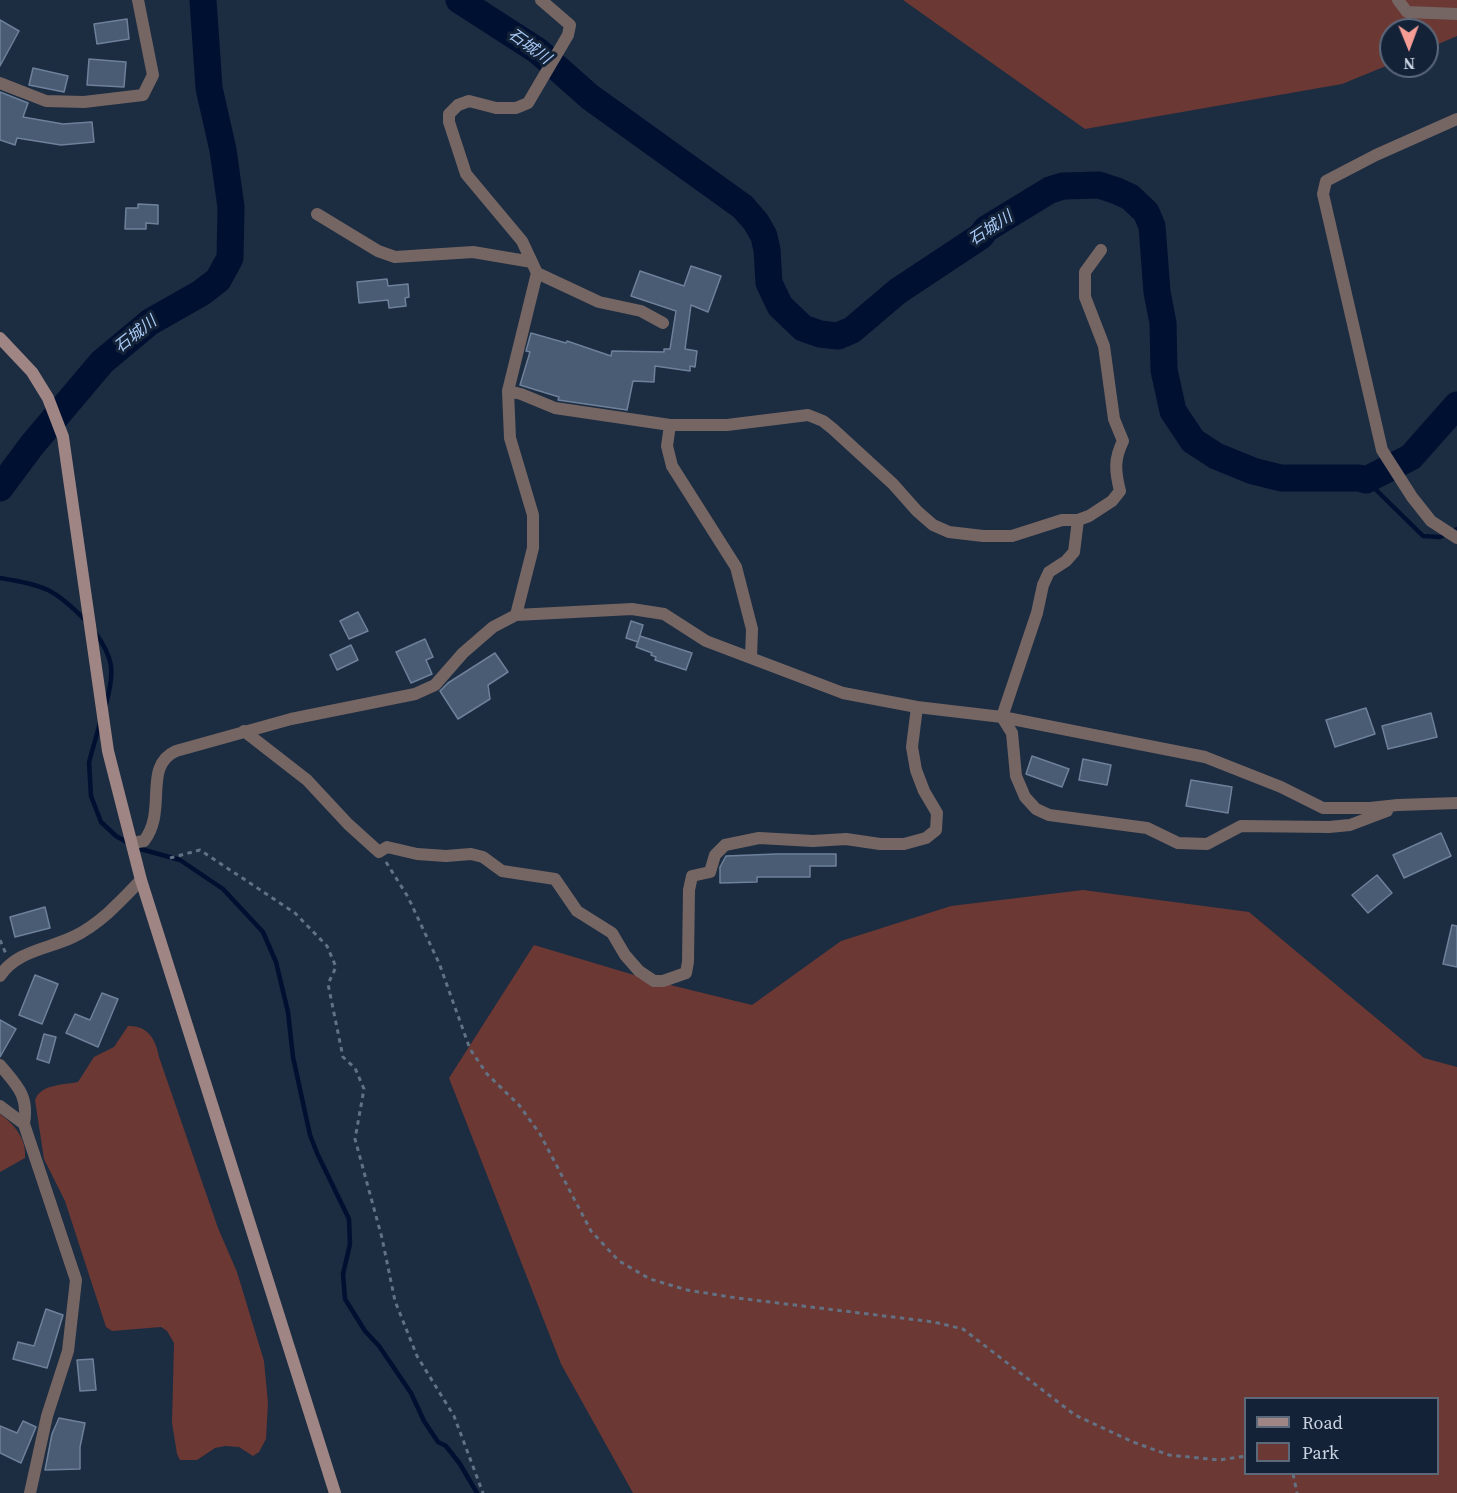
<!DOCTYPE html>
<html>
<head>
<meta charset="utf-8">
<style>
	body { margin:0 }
	#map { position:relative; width:1457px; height:1493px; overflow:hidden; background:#1c2c41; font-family:"Source Serif 4",serif }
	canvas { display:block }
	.legend { position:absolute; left:1244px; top:1397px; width:195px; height:78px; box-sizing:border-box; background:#132237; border:2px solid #5c697b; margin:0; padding:8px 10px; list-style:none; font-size:18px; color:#c9d3e2 }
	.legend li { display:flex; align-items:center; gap:12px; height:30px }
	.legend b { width:30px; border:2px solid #5c697b }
	.north { position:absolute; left:1379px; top:18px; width:60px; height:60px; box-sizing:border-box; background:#132237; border:2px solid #5c697b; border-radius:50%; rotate:179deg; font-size:16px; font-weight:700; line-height:24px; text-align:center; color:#c9d3e2 }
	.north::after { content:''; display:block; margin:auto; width:21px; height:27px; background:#f59c94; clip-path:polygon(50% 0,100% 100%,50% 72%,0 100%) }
</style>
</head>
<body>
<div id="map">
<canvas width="1457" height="1493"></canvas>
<ul class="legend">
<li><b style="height:8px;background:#9f8684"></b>Road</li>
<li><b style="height:16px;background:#6b3834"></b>Park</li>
</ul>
<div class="north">N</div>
</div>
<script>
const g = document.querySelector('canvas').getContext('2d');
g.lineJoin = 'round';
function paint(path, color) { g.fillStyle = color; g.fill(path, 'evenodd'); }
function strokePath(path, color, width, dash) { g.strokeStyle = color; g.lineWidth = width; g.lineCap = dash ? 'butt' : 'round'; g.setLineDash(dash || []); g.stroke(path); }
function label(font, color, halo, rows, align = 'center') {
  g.font = font + ' "Source Serif 4","Noto Sans JP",serif'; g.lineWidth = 6; g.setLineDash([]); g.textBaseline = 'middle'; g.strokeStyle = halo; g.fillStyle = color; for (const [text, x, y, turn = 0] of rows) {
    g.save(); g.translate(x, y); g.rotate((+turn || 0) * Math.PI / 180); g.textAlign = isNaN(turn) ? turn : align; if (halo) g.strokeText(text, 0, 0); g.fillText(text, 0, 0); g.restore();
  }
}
paint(new Path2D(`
	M903,0H1457V36L1427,49V30H1391V64L1342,84L1085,129Z
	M1083,890L1249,912L1424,1058L1457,1067V1493H633L561,1364L449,1078L534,945L654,981L752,1005L841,941L951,906ZM1246,1398H1438V1474H1246Z
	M128,1026C148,1025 156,1040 159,1057L218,1228L237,1272L264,1361L268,1403L266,1439L259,1452L253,1456L239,1447L225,1446L215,1448L197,1460H180L177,1454L172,1423L174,1343L167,1331L161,1327L112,1331L106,1327L65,1201L44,1159L35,1100C41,1084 63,1085 78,1082L94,1057L114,1047Z
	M0,1114C14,1124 27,1139 25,1158L0,1172Z`), '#6b3834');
strokePath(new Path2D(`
	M1366,480L1423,536L1440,537L1457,529
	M0,578C46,586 54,588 87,622
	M94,631C114,658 115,671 106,704
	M100,723L89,762L91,796L101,822L116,836L137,848L180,860L223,889L263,932L276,962L288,1012L293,1057L310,1135L317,1153L349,1219L350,1244L343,1274L345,1299L365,1331L379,1346L411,1393L424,1421L438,1442L446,1446L460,1464L477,1493`), '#001031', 4.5);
strokePath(new Path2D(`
	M459,0L538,51L590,97L743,207L756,222L764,236L767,250L769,283L780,306L803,328L820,334L838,336L852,330L898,291L981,236L986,229L1050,190L1063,186L1099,185L1117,191L1130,197L1146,212L1152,226L1157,292L1163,323L1164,370L1173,411L1193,441L1216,456L1253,471L1281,478H1359L1366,480L1411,457L1457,405
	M0,488L32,445L102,362L150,322L201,293L218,280L230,258L231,207L223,150L209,88L203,0`), '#001031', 27);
const building = new Path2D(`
	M127,19L129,39L97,44L94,24Z
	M0,20L19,31L0,66Z
	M89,59L126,62L124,87L87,85Z
	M33,68L68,76L64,92L29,85Z
	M0,92L28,103L23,117L63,124L92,122L94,142L61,145L17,138L15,145L0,140Z
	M138,204L158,205V224L146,223V229H125L126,208H138Z
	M691,266L721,276L708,312L691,305L685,349L697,351L695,367L690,366V371L655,366L654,382L633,381L627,410L558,400L559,397L520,385L530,352L526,351L531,333L566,343L567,341L611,356L612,351L664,352V349H670L676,311L631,296L640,271L684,286Z
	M387,279L388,286L408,284L409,297L405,298L406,306L389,308L388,300L359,303L357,282Z
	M358,612L368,631L349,639L340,621Z
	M631,621L643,625L638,642L626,638Z
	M640,636L692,653L686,670L655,660L656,657L651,655L652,653L636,647Z
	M425,639L433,657L426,660L432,674L411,683L396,652Z
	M351,645L358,660L337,670L330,655Z
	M495,653L508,672L488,685L490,699L458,719L440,691L448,683Z
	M1366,708L1375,734L1335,747L1326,720Z
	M1431,713L1437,737L1388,749L1382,726Z
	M1032,756L1069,769L1062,787L1026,774Z
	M1083,759L1111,765L1107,785L1079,780Z
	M1191,780L1232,787L1228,813L1186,806Z
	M1441,833L1451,856L1404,878L1393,855Z
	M776,854H836V866H810V877H757V882L720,883V867L726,856Z
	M1377,875L1392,893L1368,913L1352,895Z
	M45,907L50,928L15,937L10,917Z
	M1452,925L1457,926V967L1443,964Z
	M35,975L58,984L42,1024L19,1015Z
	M102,993L118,999L98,1047L66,1033L75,1014L90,1020Z
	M0,1020L16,1029L0,1057Z
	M44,1034L56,1037L49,1063L37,1059Z
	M46,1309L63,1315L47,1368L13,1359L18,1342L34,1346Z
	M93,1359L96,1390L80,1391L77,1360Z
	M59,1418L85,1423L80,1447V1469L45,1470L52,1434Z
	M23,1421L36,1427L21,1463L0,1453V1426L17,1433Z`);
paint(building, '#4a5b74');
strokePath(building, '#6e819a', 1.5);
strokePath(new Path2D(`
	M170,858L200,850L295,913L327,946L336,967L328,984L343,1057L355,1068L364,1089L355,1139L382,1238L395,1301L417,1356L454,1416L483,1493
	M386,862L408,897L439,963L470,1049L487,1074L519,1105L540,1134L591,1231L619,1261L650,1279L687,1290L737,1298L934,1322L963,1329L1075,1415L1133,1442L1169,1455L1219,1460L1246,1456
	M0,940L6,954
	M1293,1474L1297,1493`), '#637183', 3, [4.5, 4.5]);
strokePath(new Path2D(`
	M1398,0L1407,12L1457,14
	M0,83L46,101L84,102L143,95L153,75L138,0
	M1457,119L1376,155L1326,181L1323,194L1382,450L1412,497L1431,521L1457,538
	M317,214L378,251L395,257L473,252L532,262
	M537,273L599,302L641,311L663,323
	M508,391L521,394L555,408L670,425H727L808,415L823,421L833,429L893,484L917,511L933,525L949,532L983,536H1012L1062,520H1078L1089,516L1112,501L1120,491C1115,471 1114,459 1123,441L1114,419L1104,346L1085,297V272L1101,250
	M670,425L667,446L672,466L736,567L752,629L751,658
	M516,615L533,548V515L510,438L508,391L537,273L522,241L466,174L449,122V114L458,105L469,101L496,108H516L528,103L568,35L570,25L541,0
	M1002,717L1012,733L1016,776L1025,797L1036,809L1049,815L1147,828L1178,843L1207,844L1241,826L1329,827L1350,825L1387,811
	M1002,717L1037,613L1043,585L1049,572L1066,561L1074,552L1078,520
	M244,731L307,780L348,824L379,852L387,847L417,854L446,856L471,854L483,857L502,871L555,879L577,911L612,933L625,955L639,971L654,981H663L686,973L688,962L689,890L692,876L710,872L715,855L725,845L759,838L813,841L846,839L880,844H904L926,838L936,830L937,813L924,791L916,770L912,747L917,707
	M132,843L144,841C168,810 142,766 176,751L291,719L415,694L435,685L463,653L493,627L516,615L632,609L664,614L706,641L843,693L917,707L1002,717L1205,757L1281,787L1323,808H1370L1398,805L1457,803
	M0,976C16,951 48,949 73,937C100,924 121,901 141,880
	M0,1065C17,1086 29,1095 24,1124L76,1280L68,1351L47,1416L30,1493
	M0,1106L24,1124`), '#756664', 12);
strokePath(new Path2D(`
	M0,338L32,372L48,398L63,437L108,751L141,880L335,1493`), '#9f8684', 12);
label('italic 16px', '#a9c9f5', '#132237', [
	["石城川",529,47,36],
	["石城川",991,229,-33],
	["石城川",136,335,-38]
]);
</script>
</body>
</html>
